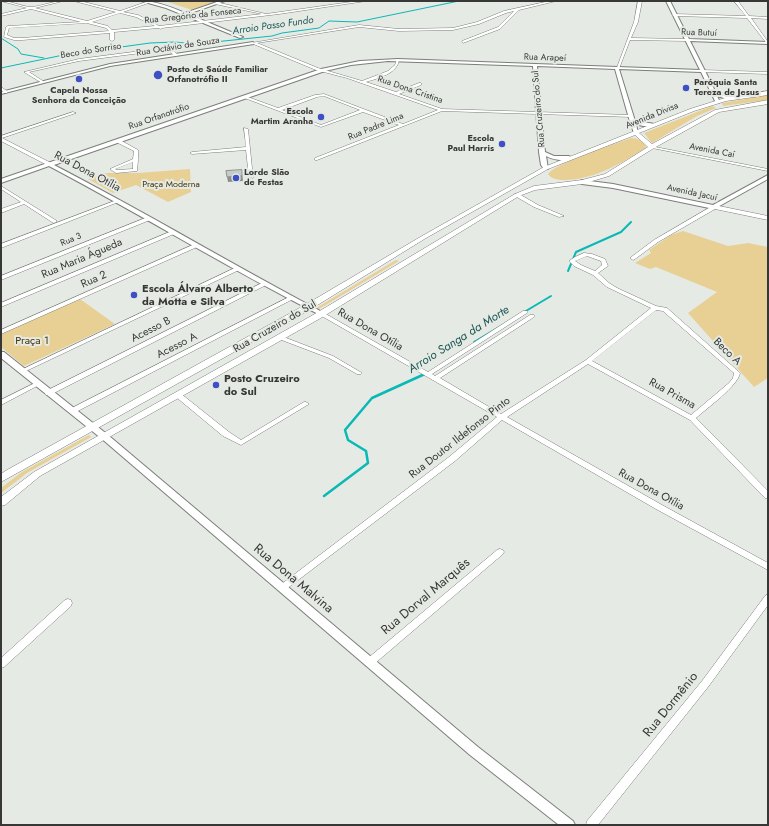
<!DOCTYPE html>
<html>
<head>
<meta charset="utf-8">
<style>
	body { margin:0 }
	#map { position:relative; width:769px; height:826px; overflow:hidden; background:#e5eae4; font-family:Jost,sans-serif }
	canvas { display:block }
	.frame { position:absolute; inset:0; border:2px solid #373836; pointer-events:none }
</style>
</head>
<body>
<div id="map">
<canvas width="769" height="826"></canvas>
<div class="frame"></div>
</div>
<script>
const g = document.querySelector('canvas').getContext('2d');
g.lineJoin = 'round';
function paint(path, color) { g.fillStyle = color; g.fill(path, 'evenodd'); }
function strokePath(path, color, width, dash) { g.strokeStyle = color; g.lineWidth = width; g.lineCap = dash ? 'butt' : 'round'; g.setLineDash(dash || []); g.stroke(path); }
function label(font, color, halo, rows, align = 'center') {
  g.font = font + ' Jost,sans-serif'; g.lineWidth = 4; g.setLineDash([]); g.textBaseline = 'middle'; g.strokeStyle = halo; g.fillStyle = color; for (const [text, x, y, turn = 0] of rows) {
    g.save(); g.translate(x, y); g.rotate((+turn || 0) * Math.PI / 180); g.textAlign = isNaN(turn) ? turn : align; if (halo) g.strokeText(text, 0, 0); g.fillText(text, 0, 0); g.restore();
  }
}
paint(new Path2D(`
	M165,1H218L192,10Z
	M768,95V100L723,106L722,103Z
	M712,106L716,108L697,116L652,143L644,133Z
	M631,138C637,138 645,141 646,148C621,163 598,178 567,180C560,180 552,180 548,174C556,163 615,144 631,138Z
	M190,169L191,192L168,202L136,185L113,193L88,179L106,173H138Z
	M683,231L728,246L748,243L768,247V378L754,387L688,313L717,292L656,267L650,269L635,263L651,253L649,250L671,235Z
	M396,260L399,261L319,309L316,308Z
	M80,299L115,324L24,366L1,347V333Z
	M89,435L91,437L27,473L1,493V488L22,472Z`), '#e8d095');
strokePath(new Path2D(`
	M1,38L18,49L21,54L44,58
	M85,52L150,43L175,42L195,44L272,36L282,33L319,28L329,21L357,22L459,1
	M1,68L73,53`), '#0ab8b5', 1);
strokePath(new Path2D(`
	M568,271L576,252L621,232L631,222
	M474,342L551,296`), '#0ab8b5', 2);
strokePath(new Path2D(`
	M324,496L368,463L366,451L348,440L345,430L372,398L427,373`), '#0ab8b5', 2.5);
const minor = new Path2D(`
	M1,1C11,1 21,6 30,7C40,7 52,1 63,1L35,8L87,21L116,12L74,1H80L120,11L149,1H154L123,12L138,15L159,26L262,14L215,4L216,2L266,14L358,1H366L279,14L162,28L161,29L158,28L114,32V40L112,41L110,40V33L22,40H14L4,37L6,27L8,26L81,22L31,9L1,16V14L27,8ZM120,13L136,17L155,26L112,30L108,26L92,22ZM87,23L106,28L109,31L22,38H14L7,35L9,28Z
	M550,1H556L519,10L500,29L463,43L462,41L498,27L514,11L506,13L479,24L453,30L399,31L359,27L257,43L318,68L362,81L388,71L395,65L397,59H399C398,74 378,78 366,82L396,92L419,83H421V85L399,94L442,109L631,115H632V117L442,111L317,160H315V158L399,125L363,112L321,127L242,97L245,96L278,108L315,95L324,94L403,124L438,110L347,78L316,70L251,43L359,25L399,29L453,28L477,22L504,11ZM324,96L360,110L321,125L282,110L317,97Z
	M638,1H642L638,22L631,38L687,39L689,40L687,41L630,40L619,69L616,70L634,22Z
	M734,1H738L749,16L768,17V19L751,18L768,42V45L747,18L674,16L672,15L674,14L746,16Z
	M164,48H170L178,55L175,56L168,50H164L79,61L29,72L43,81V83H42L24,72L79,59Z
	M702,70L768,72V74L701,72L700,71Z
	M1,87L7,91V93H5L1,90Z
	M73,112L76,113L2,138L51,163V165H47L1,141V136Z
	M244,128L248,129L253,178L249,177L246,150L192,154L190,153L192,152L246,147Z
	M116,140H120L138,150V158L139,159L138,160L137,171L116,173L110,169L133,159L134,151L116,142ZM133,162V169L117,170L115,169Z
	M650,146L768,169V171L652,148L650,147Z
	M1,186L57,221L54,223L52,222L24,204L1,213V209L21,202L1,189Z
	M515,194H519L538,205L564,216L559,217L534,207L515,196Z
	M117,200L121,201L1,248V244Z
	M714,205L768,216V220L715,209L658,242L635,259L633,260L630,258L654,240Z
	M148,217L151,219L150,220L1,280V276Z
	M172,231L174,232V234L1,307V303Z
	M195,244L198,246L197,247L1,334V330Z
	M584,253L592,254L605,259L608,266L598,273L609,283L617,288L656,306L667,308L739,372L740,373C738,386 707,408 696,418L768,491V499L765,498L690,420L588,364L507,417L662,505L768,563V570L656,509L502,420L455,461L285,590L282,591L279,590L278,588L279,586L449,457L497,417L320,315L319,314L320,313H324L428,372L523,311H527L528,312L527,313L432,374L435,376L530,315H534L535,316L534,317L440,378L501,414L586,360L651,308L607,287L593,275L574,266L569,261L575,257ZM587,256L601,261L602,265L595,271L581,265L575,261ZM656,310L663,311L734,373L733,378L729,383L691,415L592,361Z
	M237,267L239,268V270L24,372L22,373L19,371Z
	M264,282L267,284L266,285L50,395H46L45,393L46,391Z
	M291,296L293,297V299L74,413H72L69,411L70,409Z
	M281,336L333,356L362,373L361,374H357L329,358L279,339L278,338Z
	M37,382L39,383L40,384L39,385L1,405V400Z
	M176,393H180L229,432L241,440L304,402H306L309,404L241,445L223,436L176,397L175,395Z
	M500,549L503,550L504,552L503,554L373,665L370,666L367,665L365,662L367,659L497,550Z
	M768,594V605L708,687L598,825H586L587,821L702,681L765,596Z
	M68,599L71,600L72,603L71,606L4,667L1,668V658L65,600Z`);
const tertiary = new Path2D(`
	M141,1C156,1 171,7 185,13L220,1H225L188,14L243,37L240,38L166,8Z
	M666,1H670L689,39L768,42V44L690,41L715,91L725,96L737,97V99L724,98L717,96L720,102L716,103L701,72L619,69L635,121C641,123 652,122 656,125C651,128 642,126 636,124L638,133L636,134L634,133L630,122L615,69L537,66L545,152L554,156H569L572,158C565,162 553,160 546,156L548,169H544L541,165L539,152L533,66L388,61L351,65L325,71L54,165C145,212 233,265 324,313L325,314L324,315H320C228,268 140,214 49,166L1,183V179L321,69L360,61L398,59L700,70Z
	M253,42L254,44L110,66L1,94V92L110,64Z
	M768,175V179L714,209L613,188L582,184L579,182L582,180L613,184L713,205Z
	M1,352H4L108,435L478,747L573,821L575,825H559L470,755L102,439L1,358Z`);
const secondary = new Path2D(`
	M768,91V95L726,101L694,111L639,133L652,144L715,110L768,100V104L719,112L654,148L609,176L582,184L535,190L519,196L319,319L40,476L5,505L1,506V497L34,472L313,315L515,194L534,186L582,180L605,174L648,147L635,135L548,169L426,238L311,309L1,482V474L7,470L305,305L422,236L544,167L690,109L725,98Z`);
strokePath(minor, '#7b7f7a', 1);
strokePath(tertiary, '#7b7f7a', 2);
strokePath(secondary, '#7b7f7a', 1);
paint(minor, '#fff');
paint(tertiary, '#fff');
paint(secondary, '#fff');
paint(new Path2D(`
	M242,170L243,181L228,182L227,177Z`), '#8b908d');
const building = new Path2D(`
	M242,170V176L227,177L226,171Z`);
paint(building, '#c6cdc9');
strokePath(building, '#8b908d', 1);
for (const [x, y, r, color] of [
	[158,75,5,"#3e50c3"],
	[79,79,4,"#3e50c3"],
	[686,88,4,"#3e50c3"],
	[321,117,4,"#3e50c3"],
	[502,144,4,"#3e50c3"],
	[236,178,4,"#3e50c3"],
	[134,295,4,"#3e50c3"],
	[216,385,4,"#3e50c3"]
]) { const dot = new Path2D(); dot.arc(x, y, r, 0, 2 * Math.PI); g.fillStyle = color; g.fill(dot); strokePath(dot, '#e5eae4', 1.5); }
label('9px', '#373836', '#e5eae4', [
	["Rua Gregório da Fonseca",193,16,-6],
	["Rua Butuí",699,33,2],
	["Rua Octávio de Souza",178,47,-9],
	["Beco do Sorriso",91,51,-9],
	["Rua Arapeí",545,58,2],
	["Rua Dona Cristina",410,90,19],
	["Rua Cruzeiro do Sul",539,109,-95],
	["Avenida Divisa",652,116,-22],
	["Rua Orfanotrófio",159,117,-19],
	["Rua Padre Lima",376,127,-22],
	["Avenida Caí",712,151,11],
	["Avenida Jacuí",692,193,12],
	["Rua 3",71,240,-22]
]);
label('bold 9px', '#373836', '#e5eae4', [
	["Posto de Saúde Familiar",167,70],
	["Orfanotrófio II",167,80],
	["Paróquia Santa",694,83],
	["Tereza de Jesus",694,93],
	["Capela Nossa",79,91,"center"],
	["Senhora da Conceição",79,101,"center"],
	["Escola",313,112,"right"],
	["Martim Aranha",313,122,"right"],
	["Escola",494,139,"right"],
	["Paul Harris",494,149,"right"],
	["Lorde Slão",244,173],
	["de Festas",244,183]
], 'left');
label('9px', '#43340b', '#e5eae4', [
	["Praça Moderna",171,185]
]);
label('italic 10px', '#1b5655', '#e5eae4', [
	["Arroio Passo Fundo",273,26,-8]
]);
label('11px', '#373836', '#e5eae4', [
	["Rua Dona Otília",87,172,28],
	["Rua Maria Águeda",82,259,-23],
	["Rua 2",94,280,-24],
	["Rua Cruzeiro do Sul",275,327,-30],
	["Acesso B",151,330,-27],
	["Rua Dona Otília",370,330,30],
	["Acesso A",177,346,-27],
	["Beco A",727,352,44],
	["Rua Prisma",672,394,29],
	["Rua Doutor Ildefonso Pinto",460,438,-38],
	["Rua Dona Otília",651,490,29]
]);
label('bold 11px', '#373836', '#e5eae4', [
	["Escola Álvaro Alberto",142,289],
	["da Motta e Silva",142,302],
	["Posto Cruzeiro",224,379],
	["do Sul",224,392]
], 'left');
label('11px', '#43340b', '#e5eae4', [
	["Praça 1",32,341]
]);
label('italic 12px', '#1b5655', '#e5eae4', [
	["Arroio Sanga da Morte",459,340,-32]
]);
label('13px', '#373836', '#e5eae4', [
	["Rua Dona Malvina",293,579,40],
	["Rua Dorval Marquês",426,597,-40],
	["Rua Dormênio",671,705,-51]
]);
</script>
</body>
</html>
